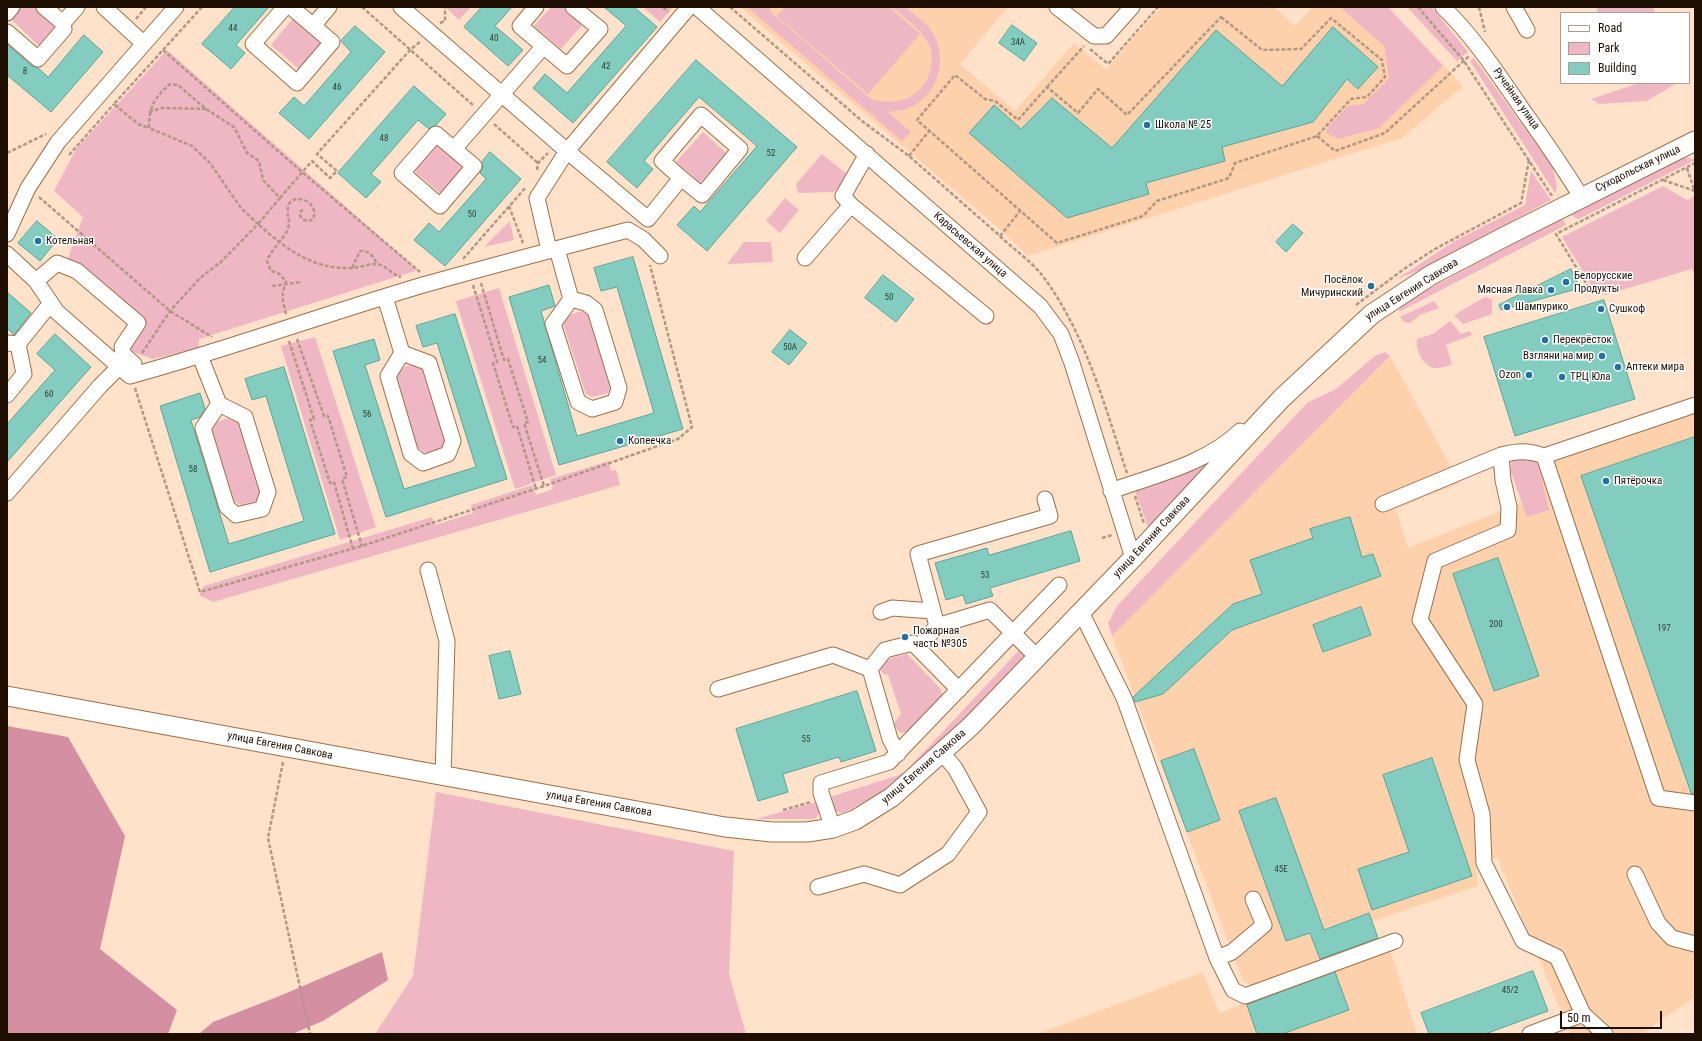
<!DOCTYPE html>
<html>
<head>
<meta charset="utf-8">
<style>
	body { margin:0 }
	#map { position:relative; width:1702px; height:1041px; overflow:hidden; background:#ffe2c9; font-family:"Roboto Condensed",sans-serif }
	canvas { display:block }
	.frame { position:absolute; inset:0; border:8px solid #1e0e01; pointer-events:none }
	.legend { position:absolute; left:1560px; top:12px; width:130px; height:72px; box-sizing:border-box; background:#fff; border:1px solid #a59f99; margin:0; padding:5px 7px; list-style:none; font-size:12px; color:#1e0e01 }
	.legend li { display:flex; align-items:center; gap:8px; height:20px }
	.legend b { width:20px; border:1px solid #a59f99 }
	.scale { position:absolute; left:1560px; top:1011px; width:102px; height:18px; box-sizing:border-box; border:2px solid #1e0e01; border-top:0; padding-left:5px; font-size:12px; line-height:14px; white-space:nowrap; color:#1e0e01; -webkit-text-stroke:3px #fff; paint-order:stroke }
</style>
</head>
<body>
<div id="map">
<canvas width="1702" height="1041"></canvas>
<div class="frame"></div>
<ul class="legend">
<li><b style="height:5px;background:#fff"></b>Road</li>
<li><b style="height:11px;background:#efb7c4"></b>Park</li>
<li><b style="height:11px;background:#82ccc0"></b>Building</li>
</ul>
<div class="scale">50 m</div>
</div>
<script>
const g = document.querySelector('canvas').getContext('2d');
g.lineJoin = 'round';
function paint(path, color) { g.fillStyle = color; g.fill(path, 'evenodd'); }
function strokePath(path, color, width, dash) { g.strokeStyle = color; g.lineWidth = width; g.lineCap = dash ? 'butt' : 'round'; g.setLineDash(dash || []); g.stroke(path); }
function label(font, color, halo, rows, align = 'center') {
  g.font = font + ' "Roboto Condensed",sans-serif'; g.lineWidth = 3; g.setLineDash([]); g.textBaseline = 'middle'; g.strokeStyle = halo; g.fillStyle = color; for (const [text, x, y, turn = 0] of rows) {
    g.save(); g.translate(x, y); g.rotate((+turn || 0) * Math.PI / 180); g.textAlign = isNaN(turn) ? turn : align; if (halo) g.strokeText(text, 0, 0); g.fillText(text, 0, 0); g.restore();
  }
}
paint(new Path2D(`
	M740,7H1008L960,64L1015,111L1074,43L1106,69L1161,7H1274L1295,26L1313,7H1388L1463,86L1402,138L1028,256L1003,232Z
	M1390,356L1460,483L1396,509L1408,548L1521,503L1520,474L1532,451L1599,433L1695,397V997L1641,1034H1570L1497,857L1476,867L1478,886L1367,923L1370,943L1251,986L1243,981L1112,636Z
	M1390,949L1417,1034H1038L1203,972L1219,1013Z`), '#fdd1ac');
paint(new Path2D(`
	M21,7H38L58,25L39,46L11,19Z
	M445,7H471L459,20Z
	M551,7H565L584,23L561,49L534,26Z
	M643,7H671L672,8L660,22Z
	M747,7H770L771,12L871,99C897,107 924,98 931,68C932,62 933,53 930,47C923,30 906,19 892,7H905C913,14 924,21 930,29C950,56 939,95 909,108C903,111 895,111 888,112L911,132L902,141Z
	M785,7H889L920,34L868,94L777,16Z
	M1340,7H1388L1443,66L1379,128L1338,139L1326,133L1327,128L1348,106L1364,104L1389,78L1384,46Z
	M1407,7H1432L1468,52L1457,61Z
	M1596,7H1653L1655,13H1598Z
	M295,16L324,41L300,70L271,45Z
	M167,50L418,270L199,339V349L152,359L126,349L146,322L68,258L83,217L54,191L76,149Z
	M1474,58L1553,168L1557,187L1555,193L1470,61Z
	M1639,83H1677L1647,101L1599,104L1591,99Z
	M703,132L726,153L700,183L676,162Z
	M437,141L466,166L442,195L413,170Z
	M822,154L848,175L834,192L798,193L796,184Z
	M1677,158H1690L1695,160L1579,219L1568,214Z
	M1531,171L1551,200L1425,268L1397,279L1453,242L1525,205Z
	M1663,186L1687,200L1692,198L1695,193V278L1692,269L1605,295L1593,288L1562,237Z
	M785,198L799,210L780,233L766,221Z
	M1562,218L1566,225L1399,312L1400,307L1410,299Z
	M510,221L514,240L484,247Z
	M744,242H771L773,262L727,264Z
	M499,288L556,475L515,489L456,301Z
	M1485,297L1492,299V314L1463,324L1454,315Z
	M1434,301L1439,308L1420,315L1410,323L1404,322L1400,317Z
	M582,311L590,317L611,385L608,393L592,397L586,394L563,324L566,316Z
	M1450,321L1461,334L1470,331L1472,335L1446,345L1452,364C1447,366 1442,368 1436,368C1424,369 1415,349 1417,339L1433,334Z
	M315,337L376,527L340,540L281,346Z
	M1385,352L1390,356L1112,636L1108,623L1117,606L1307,403L1336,389L1375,356Z
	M418,362L425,367L447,440L442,448L426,453L418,448L397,376L402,368Z
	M231,417L240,423L261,492L257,501L242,505L233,501L212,430L217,422Z
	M1511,459H1537L1549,510L1527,517L1511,472Z
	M609,461L611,471L616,470L620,485L213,602L199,595L204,586L432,517L435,525L473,513L471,505L532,485L536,495L553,489L550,479Z
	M1212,461L1148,527L1135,491Z
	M1023,646L1028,661L895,784L846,812L841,813L835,811L830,797L899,775L905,772Z
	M907,654L940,688L942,693L941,698L908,732L901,733L896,728L894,723L901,714L888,675L883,674L880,669L885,660Z
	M436,792L734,851L729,974L746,1034H375L413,976Z
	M817,802C820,809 821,813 815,819H756Z`), '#efb7c4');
paint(new Path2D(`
	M7,726L68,737L125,836L100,949L177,1010L168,1034H7Z
	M382,952L388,980L323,1021L292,1034H199L213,1022L282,995Z`), '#d490a2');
const building = new Path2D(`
	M235,7H269L236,45L245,53L231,69L202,44Z
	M482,7H512L495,26L523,50L508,66L464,27Z
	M604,7H634L657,27L573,123L533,88L545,74L567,93L626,26Z
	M1012,25L1037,43L1024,61L999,43Z
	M355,26L385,52L309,139L279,113L294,97L304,106L351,52L341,41Z
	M1333,27L1378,67L1358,89L1347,79L1313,122L1222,147L1225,161L1146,183L1149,194L1067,218L969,133L994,105L1021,129L1052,98L1112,148L1216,30L1282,86Z
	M84,35L103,52L51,112L7,75V44L32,66L38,68L48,77Z
	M696,60L797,147L707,251L677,225L694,206L700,212L757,146L699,97L644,161L653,169L637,188L607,162Z
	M414,86L446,114L436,125L429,129L418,120L371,174L381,182L366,198L338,173Z
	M490,152L521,179L445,266L414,240L429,223L439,232L486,179L480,173L483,167L482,162Z
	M37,221L58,239L40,261L18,243Z
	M1293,224L1303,233L1286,252L1276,242Z
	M633,257L683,429L559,465L509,297L549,285L555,306L541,311L577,436L654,413L617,287L601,291L594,268Z
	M1571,269L1580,288L1501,310L1499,305Z
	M883,275L914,299L896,322L865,298Z
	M7,292L31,313L14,335L7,328Z
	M1604,300L1635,399L1515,436L1484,337Z
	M455,314L507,479L386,517L333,351L374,339L380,360L365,365L404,489L476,467L437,343L423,347L416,326Z
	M790,330L807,343L789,365L772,352Z
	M55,334L91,367L7,462V424L55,370L37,354Z
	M284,367L335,534L210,572L160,406L200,393L205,409L200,417L191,420L229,544L294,524L304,521L266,396L252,400L245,379Z
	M1695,437V794L1691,793L1581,476Z
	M1350,517L1362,557L1373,554L1381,576L1232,630L1163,694L1135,702L1133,697L1233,604L1262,594L1250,560L1313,538L1310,529Z
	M1071,531L1080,561L990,588L993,596L966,604L963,595L946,600L935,563L987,548L989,555Z
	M1498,558L1539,676L1494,691L1453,574Z
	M1361,607L1371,635L1323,652L1313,625Z
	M510,651L521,694L499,699L489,656Z
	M857,691L876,751L841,762L839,757L783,774L788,792L758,801L736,729Z
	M1194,749L1220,820L1187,832L1161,761Z
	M1432,758L1472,876L1372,910L1358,869L1409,852L1383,775Z
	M1276,798L1324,930L1369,913L1378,938L1320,959L1310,933L1286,941L1239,811Z
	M1533,971L1548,1011L1485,1034H1429L1421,1013Z
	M1335,972L1349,1010L1282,1034H1257L1247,1005Z`);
paint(building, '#82ccc0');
strokePath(building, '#5aa498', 1);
const minor = new Path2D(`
	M104,7L143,43
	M285,7L253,44L297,83L332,42L291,7
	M401,7L567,151L648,219L681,178L662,161L701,115L740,149L702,195L681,178
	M536,7L520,26L567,66L600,29L573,7
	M697,7L1040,306L1061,334L1072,363L1133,558
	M1057,7L1094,36H1106L1132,7
	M1443,7C1473,36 1496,71 1520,106C1541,136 1563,166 1581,197
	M1514,7L1527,30
	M7,13L12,7
	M63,23L77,7
	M313,26L329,7
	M7,32L38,59L64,29L63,23L44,7
	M436,134L474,166L440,206L402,173Z
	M454,149L543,47
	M851,205L986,316
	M7,234L28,188L58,142L176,7
	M557,249L571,299
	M549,250L537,198L567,151L689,7
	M7,254L36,281L57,312L130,376C229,349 325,314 423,285C491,266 559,248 628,230L643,239L660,256
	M805,258L851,205L843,196L867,154
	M385,297L402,353L388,376L411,454L423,463L448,454L453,441L429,363L402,353
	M571,299L586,303L595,310L619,388L615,402L592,409L578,402L553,324Z
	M7,343L18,344L51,303
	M200,356L219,404
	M7,395L24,374L18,344
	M219,404L245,417L268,492L262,509L236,515L227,507L203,428Z
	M1695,405L1544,456L1658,798L1695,803
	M1501,455L1503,480L1509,507L1508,530L1435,561L1420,620L1475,704L1467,760L1482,814L1484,863L1523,941L1557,957L1583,1014L1530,1034
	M1111,491C1155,475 1206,464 1240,431
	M7,493L100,386L120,366L134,364L123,354L122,347L138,323L77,271L57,263L36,281
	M1383,504L1501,455C1517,451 1528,450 1544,456
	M428,570L447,641L443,777
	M881,612L892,608L933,611
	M1081,612L1124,698L1217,958L1233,990L1245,996L1395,941
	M918,648L937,626
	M1038,658L990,610L937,626L918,554L1050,516L1045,499
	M870,669L885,650L913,643L959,690
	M718,689L833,655L870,669L890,739L898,754
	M833,828L821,793V783L889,762L1059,585
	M1635,874L1658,923L1672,938L1695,944
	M818,887L864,874L900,885L948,854L979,812L955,768L942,753
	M1217,958L1232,952L1264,925L1253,899
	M1583,1014L1605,1034`);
const major = new Path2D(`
	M7,696L725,827L772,832H807L833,828L855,820L892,797L971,726L1133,558L1281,399L1372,314L1431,275L1506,236L1695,141`);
strokePath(minor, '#9b7049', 17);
strokePath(major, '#9b7049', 21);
strokePath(new Path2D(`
	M202,7L114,104L138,124L149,128C149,107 154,98 170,84L178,85L206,109L234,127L247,153L259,161L263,180L280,198L258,224C286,249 313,270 353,268C361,267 369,264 377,264C386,265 392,275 401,277
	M362,7L474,106
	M663,7L668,12
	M730,7L862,121L909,156L1000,236L1020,211
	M1418,7L1464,61L1552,196
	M1479,7L1485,32
	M1221,17L1262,50L1301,49L1331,18L1382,60L1385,77L1367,97L1351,99L1317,136L1235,163L1229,178L1157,201L1143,216L1057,243L917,120L955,75L985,99L995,101L1018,120L1047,87L1078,113L1098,89L1127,115Z
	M136,19L146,7
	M440,23L445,21V7
	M1090,49L1108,64L1158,7
	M163,50L302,172L420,272
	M1047,87L1084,46
	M149,112L162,108L206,109
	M494,124L538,163
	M1317,136L1335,151L1385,133L1469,56
	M7,153L46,134
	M69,155L114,104
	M909,156L929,131
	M1687,168L1695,192
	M537,170L538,163L548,153
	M1663,180L1695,191
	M39,197L170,311L212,337
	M280,198L312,161L330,178L337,171L317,154L410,50L421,41
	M509,206L523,243
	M1000,236C1013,249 1031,261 1042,275C1086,334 1104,404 1127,473
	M463,259L526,187
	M352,268L360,251C369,250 374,257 377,264
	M481,283L504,360L508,359L528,422L524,423L544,486
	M473,285L497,362L493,363L513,427L517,426L536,489
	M272,286L302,282
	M1592,293L1556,234L1695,163
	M1356,305L1404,269L1435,249L1521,203L1529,160
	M286,314C282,297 281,298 286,281L278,273L271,271L267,261C272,248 283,240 288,229C291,221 285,212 289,204C296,192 320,203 313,219L309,221L304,220L300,216L301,211L304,209
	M297,339L324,416H328L347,477L342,479L362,546
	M289,341L314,419L310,420L330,483L334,482L353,549
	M142,353L170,311L200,278L221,262L258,224L241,208L210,163L192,146L149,128
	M135,388L200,592L362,546L544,486L678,439L692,427L650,265
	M1135,496L1144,524
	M1102,538L1112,535
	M283,762L268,838L310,1034
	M783,810L811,802`), '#b19884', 2.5, [4, 2]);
strokePath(minor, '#fff', 15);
strokePath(major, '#fff', 19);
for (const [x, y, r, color] of [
	[1147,125,4,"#2470a3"],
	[38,241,4,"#2470a3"],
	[1566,282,4,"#2470a3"],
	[1371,286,4,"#2470a3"],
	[1551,290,4,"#2470a3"],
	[1507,307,4,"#2470a3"],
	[1601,309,4,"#2470a3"],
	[1545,340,4,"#2470a3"],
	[1602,356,4,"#2470a3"],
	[1618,367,4,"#2470a3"],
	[1529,375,4,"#2470a3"],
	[1562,377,4,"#2470a3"],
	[620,441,4,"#2470a3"],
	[1606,481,4,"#2470a3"],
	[905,637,4,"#2470a3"]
]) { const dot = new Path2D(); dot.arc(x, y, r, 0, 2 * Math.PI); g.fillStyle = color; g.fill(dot); strokePath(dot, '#fff', 1.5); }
label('9px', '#373e31', null, [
	["44",233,29],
	["40",494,39],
	["34А",1018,43],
	["42",606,67],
	["8",25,72],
	["46",337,88],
	["48",384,139],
	["52",771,154],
	["50",472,215],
	["50",889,298],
	["50А",790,348],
	["54",542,361],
	["60",49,395],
	["56",367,415],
	["58",193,470],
	["53",985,576],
	["200",1496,625],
	["197",1664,629],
	["55",806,740],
	["45Е",1281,870],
	["45/2",1510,991]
]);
label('11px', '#1e0e01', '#fff', [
	["Ручейная улица",1516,99,55],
	["Суходольская улица",1638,169,-26],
	["Карасьевская улица",970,245,41],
	["улица Евгения Савкова",1412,290,-32],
	["улица Евгения Савкова",1152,537,-47],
	["улица Евгения Савкова",280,746,11],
	["улица Евгения Савкова",924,767,-41],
	["улица Евгения Савкова",599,804,10]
]);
label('11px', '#1e0e01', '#fff', [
	["Школа № 25",1155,125],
	["Котельная",46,241],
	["Белорусские",1574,276],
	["Продукты",1574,289],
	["Посёлок",1363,280,"right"],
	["Мичуринский",1363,293,"right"],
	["Мясная Лавка",1543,290,"right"],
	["Шампурико",1515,307],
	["Сушкоф",1609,309],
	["Перекрёсток",1553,340],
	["Взгляни на мир",1594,356,"right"],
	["Аптеки мира",1626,367],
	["Ozon",1521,375,"right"],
	["ТРЦ Юла",1570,377],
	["Копеечка",628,441],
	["Пятёрочка",1614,481],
	["Пожарная",913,631],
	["часть №305",913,644]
], 'left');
</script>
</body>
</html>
